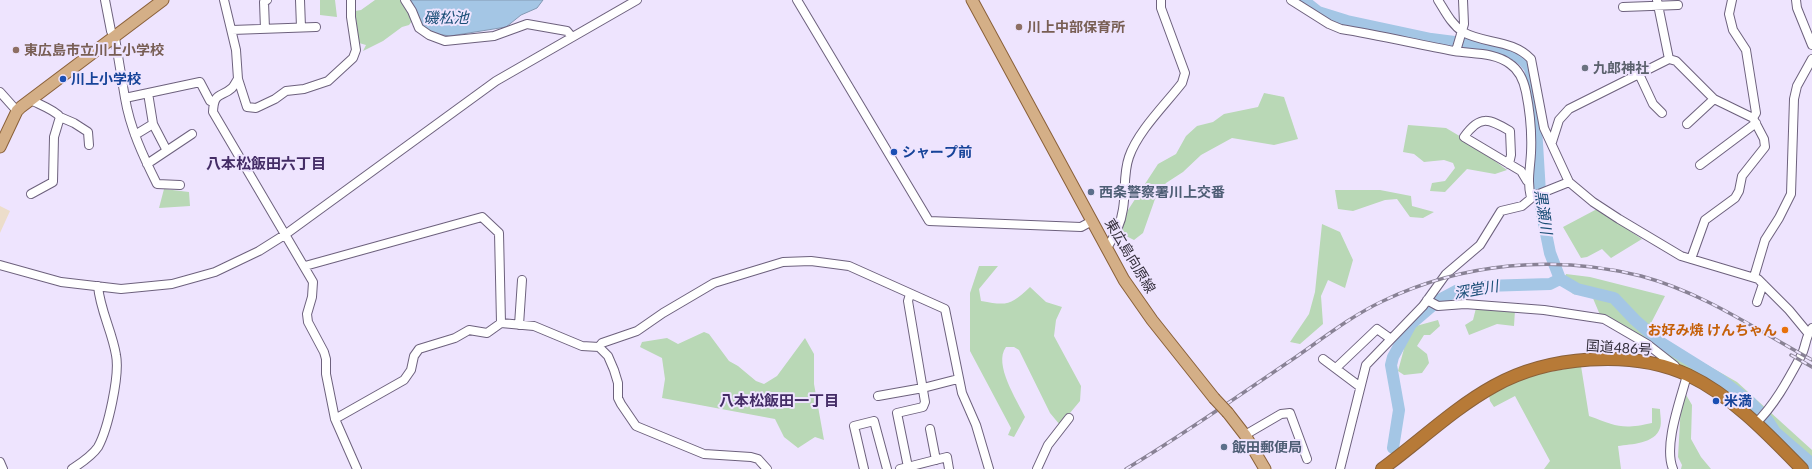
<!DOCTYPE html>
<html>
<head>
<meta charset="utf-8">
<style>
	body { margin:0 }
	canvas { display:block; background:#eee4fe }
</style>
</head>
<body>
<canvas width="1812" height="469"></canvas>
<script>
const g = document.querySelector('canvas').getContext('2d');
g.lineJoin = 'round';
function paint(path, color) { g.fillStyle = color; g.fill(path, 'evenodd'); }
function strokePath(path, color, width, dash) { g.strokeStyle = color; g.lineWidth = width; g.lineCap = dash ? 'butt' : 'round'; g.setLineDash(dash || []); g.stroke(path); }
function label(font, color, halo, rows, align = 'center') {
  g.font = font + ' Lato,"Noto Sans JP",sans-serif'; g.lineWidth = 4; g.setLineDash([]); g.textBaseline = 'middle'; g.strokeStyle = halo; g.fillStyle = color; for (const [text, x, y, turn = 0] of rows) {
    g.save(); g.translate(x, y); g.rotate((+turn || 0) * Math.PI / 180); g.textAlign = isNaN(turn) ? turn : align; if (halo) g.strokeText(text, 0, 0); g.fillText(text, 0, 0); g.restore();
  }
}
paint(new Path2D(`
	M0,206L10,211L0,233Z`), '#ecddca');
paint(new Path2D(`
	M320,0H335L337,17L320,15Z
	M375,0H401L407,8L412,21L409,25L402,27L383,41L363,51L366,45L359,43L355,11L361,10Z
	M1264,93L1284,97L1298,139L1274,145L1232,138L1201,155L1183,172L1166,183L1155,199L1143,233L1134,240L1120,233L1128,210L1158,164L1176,154L1186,136L1197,126L1213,122L1224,114L1258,107Z
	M1408,125L1446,128L1468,141L1507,170L1495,174L1467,169L1445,192L1430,191L1432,183L1445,181L1455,168L1453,163L1444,160L1424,162L1414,154L1403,152Z
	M164,189L189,192L190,206L159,208Z
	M1335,190H1380L1411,196L1412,206L1434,212L1423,218L1410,217L1397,199L1385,200L1353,211L1338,209Z
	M1597,209L1642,239L1611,258L1602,249L1587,257L1581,258L1563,227Z
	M1322,224L1340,232L1353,260L1345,288L1328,280L1321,296L1323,324L1300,344L1290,342L1309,314L1315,292Z
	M979,266H998L979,289L981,301C1008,306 1011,305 1030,287L1046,302L1062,307L1056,320L1054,336L1081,386L1080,401L1060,425L1050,413L1019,350L1014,347H1006C993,364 1017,400 1025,417L1014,437L1008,435L1011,428L970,351V293Z
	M1566,274L1590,277L1665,296L1650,325L1667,342L1737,382L1812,450V469L1765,423L1722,389L1675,364L1600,315L1592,296L1573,294L1564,282Z
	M1476,308L1515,310L1514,326L1497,324L1469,335L1465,325L1473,320Z
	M1438,320L1440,326L1430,335H1424L1417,346L1427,354L1429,363L1422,373L1404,375L1398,371L1408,334L1416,326Z
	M704,332L709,334L729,361L738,366L756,381L764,384L777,376L805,338L814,354V384L824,440L815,437L798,448L784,437L775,419L662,398L665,379L662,358L640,347L642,342L667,338L678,344Z
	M1581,366L1589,416C1617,426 1621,430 1652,423V408L1660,409C1660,414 1662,423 1660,428C1655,444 1631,444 1618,446L1621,469H1544L1550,461L1515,396L1494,407L1490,401L1489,396L1528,376Z
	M1685,393L1692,405L1691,439L1701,457L1711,469H1681L1682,465L1678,457L1681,404Z`), '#b9d8b6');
const water = new Path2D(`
	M409,0H543L537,8L521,15L506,27L450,36L437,34L424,28Z`);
paint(water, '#a4c6e5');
strokePath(water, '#8399b3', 1);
strokePath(new Path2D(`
	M1303,0L1318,12L1347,21L1431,39L1486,46L1513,53L1524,61L1530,68L1534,94L1541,209L1550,253L1560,279L1577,289L1614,298L1635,320L1660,342L1721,380L1750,402L1768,421L1775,432L1812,464
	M1393,448L1399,410L1391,365L1393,357L1411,324L1439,300L1456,291L1484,286L1550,284L1560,279`), '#a4c6e5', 12);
const minor = new Path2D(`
	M105,0L111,31L115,38L125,98L200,82L210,101L213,102
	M224,0L236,50L238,79L247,107L256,108L275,99L286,91L304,89L328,81L353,58L356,50L351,17V0
	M300,0L301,27
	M405,0L412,11L419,28L429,35L445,41L494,36L527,24L567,31L572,37
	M797,0L929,221L1081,227L1092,221
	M1291,0L1329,24L1341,29C1379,35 1416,44 1454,51C1472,54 1495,52 1510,64C1519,70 1524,82 1526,92C1530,112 1532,133 1531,153C1530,171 1527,180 1531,198
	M1438,0C1445,11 1451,24 1463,32C1484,44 1512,39 1531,59L1544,128L1569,182L1593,202L1619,219L1681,256L1758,279L1789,310L1808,333
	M1657,0L1669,59
	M1732,0L1729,14L1733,30L1746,50L1756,113L1753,118
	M1796,0L1797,8L1812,45
	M1623,7L1678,5
	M265,29L264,2L267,0
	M232,30L316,27
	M1456,51L1464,24L1463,0
	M1639,74L1653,104L1662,113
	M238,79C236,81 235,85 232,88C221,98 214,91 213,112L313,282L312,297L307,314L308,322L324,352L326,359V374L335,419L357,469
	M0,92L17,111
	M148,93L153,124L166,149
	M125,98C130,128 143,156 157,184L180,185
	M31,100C38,104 55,110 60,117L54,137L53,182L31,194
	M60,117L74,123L88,132L89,145
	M1687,124L1714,99
	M135,135L153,124
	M1552,142L1559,120L1569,109L1669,59L1676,61L1714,99L1753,118L1764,139L1765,147L1742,176L1739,191L1735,198L1705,220L1691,259
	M147,164L192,134
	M1509,164L1511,155L1510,131C1489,119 1480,114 1464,137L1521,171L1527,181
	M1700,165L1756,123
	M1107,248C1115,235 1121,224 1123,209C1126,191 1123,174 1129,157C1138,131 1165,105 1182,83L1185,73L1161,8V0
	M0,265L61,282L121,289L172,284L215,272L259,251L286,234L496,81L637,0
	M305,266L482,217L499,233L501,323
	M1754,277L1765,240L1779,218L1791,194L1794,99L1797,86L1812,59
	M1427,300L1438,306L1465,304L1544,310L1604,319L1647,344L1675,366V369
	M1757,302L1763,284
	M519,325L522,280
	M599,347L602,343L637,331L663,313L714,283L783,262L811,261L849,266L945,309L962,393L976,425L989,469
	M1323,359L1359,386
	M1336,368L1377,329L1391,339
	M878,396L923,388L958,379
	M335,419L404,380L411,370L414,356L419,349L455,338L469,330L487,333L501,323L534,326L582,346L599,347L608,356L614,370L618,383V398L621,404L636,426L704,454L751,457L758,459L767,469
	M1755,424C1775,405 1789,378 1802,354C1806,345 1806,335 1812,328
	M930,429L936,460
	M1245,435L1281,414L1290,413L1307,459
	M0,462L3,469
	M908,467L897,413L923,407L925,402L908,301L910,294
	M72,469C81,463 92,456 98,447C108,429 120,375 116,355C112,331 100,310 98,286
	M864,469L854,426L874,421L887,469
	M900,469L947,457L949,469
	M1037,469L1048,445L1069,418
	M1340,469L1366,365L1423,306L1446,274L1480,245L1501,211L1522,206L1534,196L1569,182
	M1673,469C1663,445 1681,399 1687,375`);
const major = new Path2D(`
	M972,0L1124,280L1152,320L1214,398
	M0,147L17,111L21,107L163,0
	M1228,413L1245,435L1265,469`);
const highway = new Path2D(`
	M1382,469C1419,442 1454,408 1494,386C1547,356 1632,349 1688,375C1732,396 1768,434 1802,469`);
strokePath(minor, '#6d617d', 10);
strokePath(major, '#8a6039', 13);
strokePath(highway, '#8a6039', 14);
strokePath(minor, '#fff', 8);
strokePath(major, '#d4af87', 11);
strokePath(highway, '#b77a37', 12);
const rail = new Path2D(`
	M1791,355L1812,367
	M1126,469C1183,435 1238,396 1293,359C1322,339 1351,316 1383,301C1462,263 1555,254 1641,276C1704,293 1755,329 1812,360`);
strokePath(rail, '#898295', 3.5);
strokePath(rail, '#eee4fe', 2, [6]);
const majorBridge = new Path2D(`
	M1214,398L1228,413`);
strokePath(majorBridge, '#8a6039', 13, []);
strokePath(majorBridge, '#d4af87', 11);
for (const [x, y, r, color] of [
	[1019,27,4,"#8d6e63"],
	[16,50,4,"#8d6e63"],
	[1585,68,4,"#6b7280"],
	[63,79,4,"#1a4fb4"],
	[894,152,4,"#1a4fb4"],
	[1091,192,4,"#5c6f8a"],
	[1785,330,4,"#e8710a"],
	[1716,401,4,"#1a4fb4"],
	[1224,447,4,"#5c6f8a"]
]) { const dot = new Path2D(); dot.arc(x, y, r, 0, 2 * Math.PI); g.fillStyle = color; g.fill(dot); strokePath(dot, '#eee4fe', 1.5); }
label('bold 14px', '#785e54', '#eee4fe', [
	["川上中部保育所",1027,27],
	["東広島市立川上小学校",24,50]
], 'left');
label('bold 14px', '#5b616d', '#eee4fe', [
	["九郎神社",1593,68]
], 'left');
label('bold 14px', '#164399', '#eee4fe', [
	["川上小学校",71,79],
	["シャープ前",902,152],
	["米満",1724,401]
], 'left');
label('bold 14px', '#4e5e75', '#eee4fe', [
	["西条警察署川上交番",1099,192],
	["飯田郵便局",1232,447]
], 'left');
label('14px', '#35303d', '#eee4fe', [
	["東広島向原線",1130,256,59],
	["国道486号",1619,348,4]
]);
label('bold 14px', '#c56008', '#eee4fe', [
	["お好み焼 けんちゃん",1777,330]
], 'right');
label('italic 15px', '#194d76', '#eee4fe', [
	["磯松池",446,18],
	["黒瀬川",1543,212,82],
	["深堂川",1476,290,-10]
]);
label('bold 15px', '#442c66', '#eee4fe', [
	["八本松飯田六丁目",266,164],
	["八本松飯田一丁目",779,401]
]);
</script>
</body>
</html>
